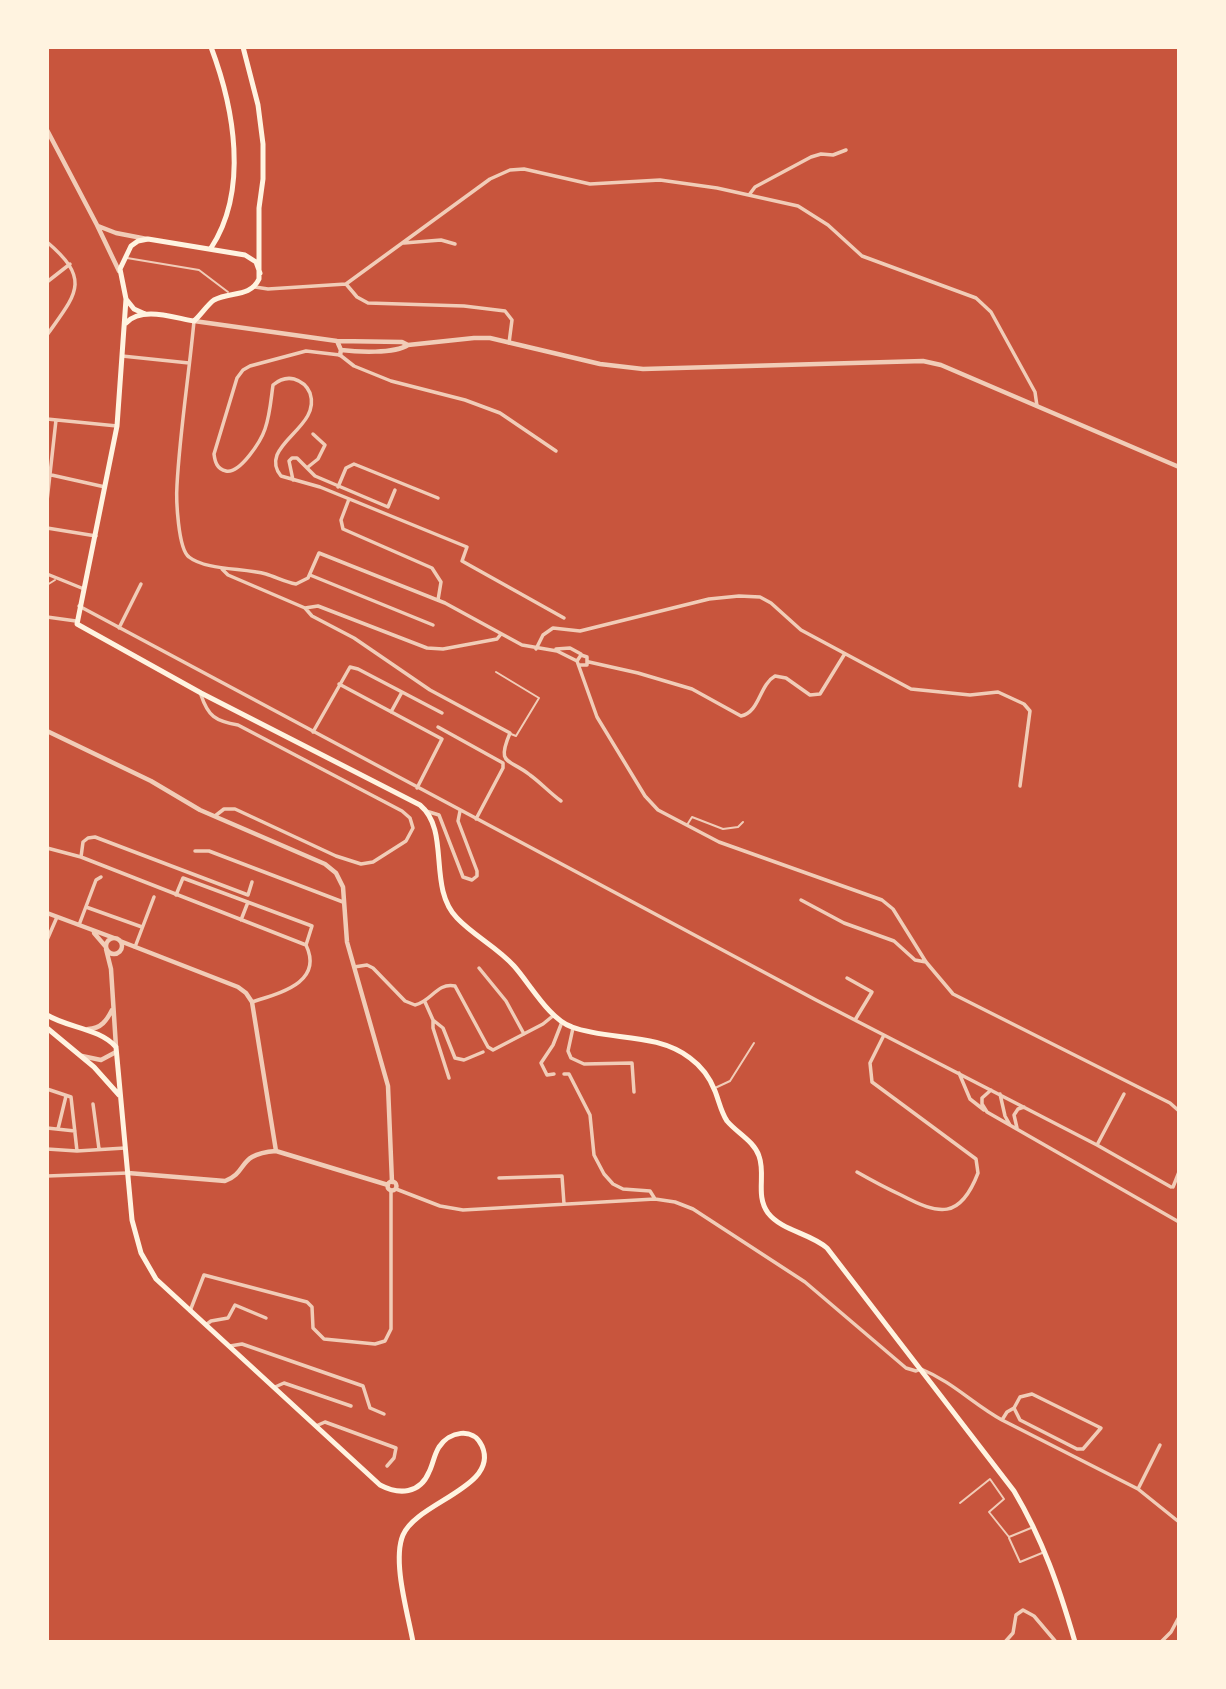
<!DOCTYPE html>
<html>
<head>
<meta charset="utf-8">
<style>
	body { margin:0 }
	#map { position:relative; width:1226px; height:1689px; overflow:hidden; background:#c8553d; font-family:"Titillium Web",sans-serif }
	canvas { display:block }
	.frame { position:absolute; inset:0; border:49px solid #fff3e0; pointer-events:none }
</style>
</head>
<body>
<div id="map">
<canvas width="1226" height="1689"></canvas>
<div class="frame"></div>
</div>
<script>
const g = document.querySelector('canvas').getContext('2d');
g.lineJoin = 'round';
function strokePath(path, color, width, dash) { g.strokeStyle = color; g.lineWidth = width; g.lineCap = dash ? 'butt' : 'round'; g.setLineDash(dash || []); g.stroke(path); }
strokePath(new Path2D(`
	M127,258L199,270L228,292
	M47,585L55,580
	M496,672L539,698L516,736L511,734
	M687,825L692,817L723,829L738,827L743,822
	M715,1088L730,1081L754,1043
	M960,1503L990,1479L1004,1499L989,1512L1009,1537L1031,1528
	M1009,1538L1020,1562L1042,1553`), '#f1ccb7', 2);
strokePath(new Path2D(`
	M749,195L755,187L811,157L821,154L833,155L846,150
	M47,242C92,280 76,294 47,335
	M404,243L441,240L455,244
	M47,282L70,264
	M346,284L357,297L368,303L464,306L505,311L512,320L509,343
	M255,287L268,289L346,284L490,179L510,170L524,169L590,184L660,180L717,188L798,206L828,225L862,256L976,298L991,312L1035,392L1037,406
	M194,321C189,375 180,430 177,485C176,499 178,549 189,557C205,570 243,568 266,574C276,577 285,582 296,584L308,578L319,553L445,603L522,645L557,651L577,661
	M122,356L189,363
	M47,419L117,426
	M556,451L500,413L465,400L391,381L354,366L340,355L306,351L250,366L243,370L237,378L214,454C215,462 217,469 226,471C240,474 261,441 265,429C270,415 271,399 273,385C279,380 286,377 294,379C301,381 307,386 310,393C319,420 285,435 277,455C274,463 276,470 281,476L320,487L467,547L462,561L564,618
	M308,467L318,459L325,445L313,434
	M47,474L105,487
	M293,480L289,461L292,458H297L315,476L388,507L395,490
	M338,487L346,468L354,464L438,498
	M349,499L341,520L343,529L432,568L441,582L438,600
	M47,501L56,420
	M47,528L96,536
	M222,569L228,575L305,608L312,616L354,638L430,690L510,733C496,766 509,758 530,775C541,783 550,793 561,801
	M47,574L84,589
	M310,575L433,625
	M79,606L816,1000L1097,1145L1171,1187
	M305,608L318,606L427,648L443,649L497,639L501,634
	M47,617L76,621
	M119,628L141,584
	M536,649L543,635L553,628L580,631L709,599L739,596L760,597L771,603L801,630L911,689L970,695L998,692L1024,704L1030,711L1020,786
	M556,649L570,648L581,654
	M589,662L638,673L692,689L741,716C760,712 759,685 775,676L786,678L810,695L820,694L844,655
	M579,665H587V657L581,655L577,661L597,717L645,796L658,810L719,842L882,900L893,909L926,962L953,994L1170,1103L1179,1111
	M339,684L442,739L417,788
	M402,692L442,713
	M201,695C208,716 215,721 238,725L402,811L410,818L413,828L406,841L373,862L361,864L336,856L235,809H224L215,816
	M438,727L503,763V768L476,819
	M313,732L350,667L358,669L402,692L391,712
	M426,811L439,815L463,877L472,880L477,876V871L458,821L460,811
	M47,848L81,857L306,945
	M195,851H209L343,902
	M81,857L83,842L88,838L95,837L248,895L252,882
	M176,895L183,878L312,926L306,945
	M801,900L844,923L894,941L915,960L926,962
	M86,907L142,927
	M241,920L248,902
	M79,925L96,880L101,877
	M47,940L57,917
	M135,947L154,897
	M354,967L367,965L373,968L405,1001L415,1005C431,1002 437,982 455,986L488,1047L493,1050L543,1024L554,1015
	M479,968L506,1001L524,1034
	M847,978L872,992L855,1020
	M252,1002C279,993 324,983 306,945
	M425,1002L433,1020L443,1028L455,1058L464,1060L483,1052
	M433,1020V1028L449,1078
	M573,1028L568,1051L571,1058L584,1064L632,1063L634,1092
	M959,1073L970,1099L984,1110
	M554,1074L547,1075L541,1063L553,1045L562,1022
	M564,1074H569L590,1115L594,1155L604,1174L613,1184L623,1189L650,1191L655,1199
	M47,1089L71,1097L77,1151
	M991,1090L982,1098V1104L987,1112L1179,1222
	M1000,1094L1005,1116L1010,1125
	M93,1104L99,1149
	M47,1128L75,1131
	M1017,1128L1014,1115L1018,1109L1024,1107
	M58,1129L66,1096
	M1097,1145L1124,1094
	M47,1149L77,1151L125,1148
	M857,1172C871,1180 886,1188 901,1195C939,1215 960,1220 978,1173L976,1159L872,1082L870,1063L884,1035
	M47,1176L128,1173
	M499,1178L562,1176L564,1204
	M1173,1187L1179,1172
	M396,1189L440,1206L463,1210L655,1199L675,1202L693,1209L805,1282L906,1368L916,1371L921,1369C953,1382 973,1404 1002,1420L1138,1489L1179,1522
	M190,1311L204,1275L307,1302L312,1307L313,1328L324,1339L375,1344L385,1341L391,1329V1191
	M207,1324L211,1321L228,1318L235,1305L266,1318
	M230,1346L242,1344L363,1386L370,1408L384,1414
	M275,1387L284,1383L351,1406
	M1002,1420L1007,1412L1014,1408L1020,1397L1032,1394L1101,1428L1083,1449H1077L1020,1420L1014,1408
	M316,1426L325,1422L396,1448L394,1458L387,1466
	M1138,1489L1160,1445
	M1005,1642L1013,1633L1016,1615L1023,1610L1034,1616L1056,1642
	M1161,1642L1171,1632L1179,1617`), '#f1ccb7', 3.5);
strokePath(new Path2D(`
	M47,130L97,225L119,271
	M98,226L116,233L147,239
	M194,321L337,341L402,342L408,345
	M337,341L341,350L340,355
	M341,350C357,352 394,354 408,345L474,338H490L600,364L643,369L923,361L941,365L1179,467
	M47,731L151,781L200,810L325,864L336,873L343,887L347,942L388,1086L392,1182
	M47,913L114,938
	M94,933L106,947
	M106 946a8 8 0 1 1 16 0a8 8 0 1 1-16 0Z
	M120,941L238,987L246,993L252,1002L276,1151
	M106,949L111,969L116,1047
	M88,1029C101,1029 107,1020 112,1010
	M82,1056L101,1060L116,1052
	M128,1173L225,1181C249,1172 236,1154 276,1151L388,1185
	M387.5 1186a4.5 4.5 0 1 1 9 0a4.5 4.5 0 1 1-9 0Z`), '#f1ccb7', 4.5);
strokePath(new Path2D(`
	M211,248C249,190 234,108 211,47
	M260,273L256,262L245,255L148,239L138,241L131,246L120,269L126,299L117,426L77,624L201,693L420,805C451,831 427,887 457,918C474,936 497,947 514,966C530,984 550,1020 572,1027C610,1041 656,1032 690,1058C701,1066 710,1078 715,1091C719,1101 721,1112 727,1121C737,1133 754,1141 759,1156C766,1175 755,1195 768,1213C782,1231 810,1233 827,1248L1014,1491C1043,1540 1059,1587 1075,1642
	M126,299L134,309L145,314
	M126,323C142,306 174,318 194,321C201,315 207,305 214,300C230,291 250,298 259,279V208L263,179V144L258,105L243,47
	M47,1015C68,1028 99,1028 116,1047L132,1220L141,1253L156,1279L380,1485C399,1495 420,1494 429,1472C433,1464 434,1455 439,1447C449,1432 473,1426 482,1446C500,1487 417,1502 403,1535C392,1561 408,1614 413,1642
	M47,1028L94,1067L119,1095`), '#fff3e0', 5);
</script>
</body>
</html>
